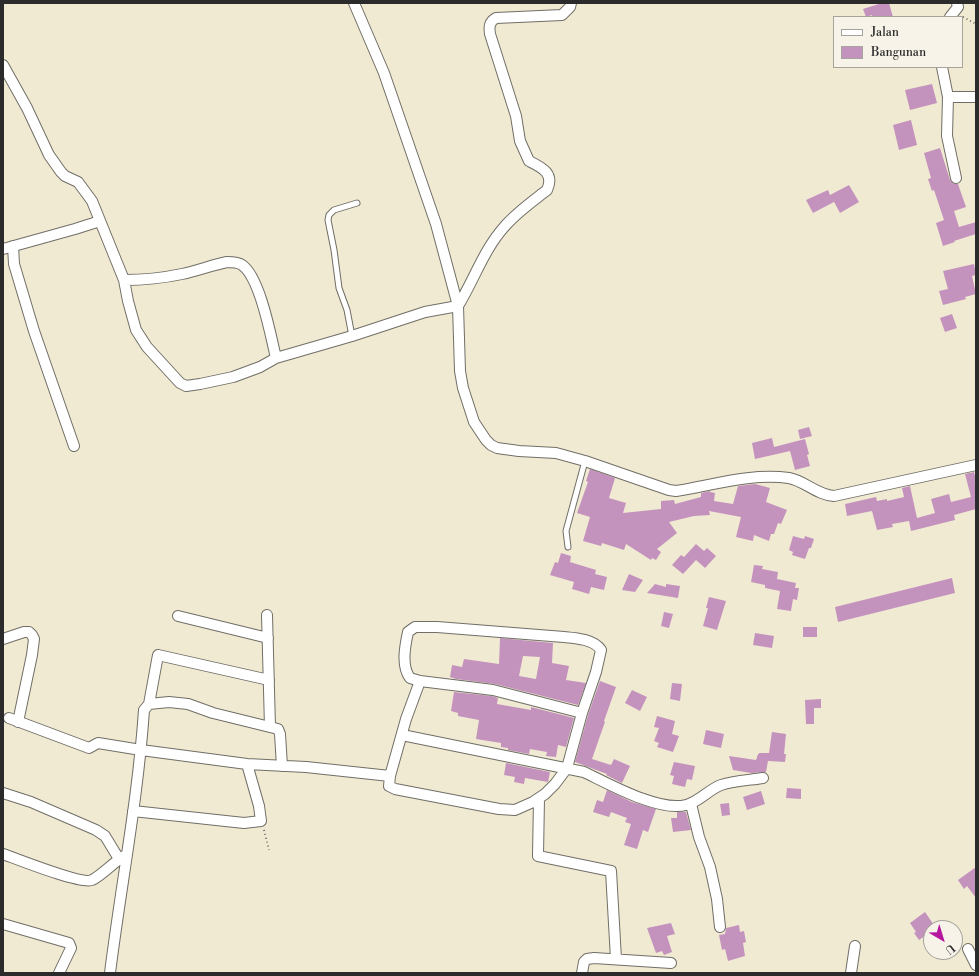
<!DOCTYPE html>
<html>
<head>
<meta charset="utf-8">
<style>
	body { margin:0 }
	#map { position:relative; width:979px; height:976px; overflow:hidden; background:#f1ead3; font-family:"Libre Bodoni",serif }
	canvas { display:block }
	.frame { position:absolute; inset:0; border:4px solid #2b2b2b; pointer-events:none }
	.legend { position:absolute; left:833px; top:16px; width:130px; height:52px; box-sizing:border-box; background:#f7f3e8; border:1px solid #a5a39c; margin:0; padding:5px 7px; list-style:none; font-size:12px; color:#2b2b2b }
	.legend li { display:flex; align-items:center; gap:8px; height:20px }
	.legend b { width:20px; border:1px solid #a5a39c }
	.north { position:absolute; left:923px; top:920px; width:40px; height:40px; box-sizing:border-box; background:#f7f3e8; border:1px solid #a5a39c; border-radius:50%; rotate:142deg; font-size:11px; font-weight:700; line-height:16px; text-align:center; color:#2b2b2b }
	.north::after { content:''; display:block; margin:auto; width:14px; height:18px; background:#b5179e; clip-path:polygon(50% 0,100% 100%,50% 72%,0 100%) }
</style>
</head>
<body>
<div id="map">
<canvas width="979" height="976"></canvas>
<div class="frame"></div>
<ul class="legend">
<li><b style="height:5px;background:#fff"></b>Jalan</li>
<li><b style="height:11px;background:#c493bd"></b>Bangunan</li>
</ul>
<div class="north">U</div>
</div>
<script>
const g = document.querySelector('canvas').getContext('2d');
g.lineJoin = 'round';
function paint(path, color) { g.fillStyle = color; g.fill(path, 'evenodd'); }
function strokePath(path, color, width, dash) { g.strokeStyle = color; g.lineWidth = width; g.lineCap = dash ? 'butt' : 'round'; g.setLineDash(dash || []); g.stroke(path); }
paint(new Path2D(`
	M882,3H889L893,17H872V15L866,17L863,9Z
	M932,84L937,103L910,110L905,90Z
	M911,120L917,145L899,150L893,125Z
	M940,148L950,180L954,184H958L966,207L954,211L959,227L976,222V234L954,241L955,242L943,246L936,223L944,220L934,190L932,191L928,179L931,178L924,153Z
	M849,185L859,202L840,213L832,198L834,202L813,213L806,200L828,190L830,195Z
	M974,264L976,275L972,276L976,294L965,297L966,299L943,305L939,291L948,289L943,271Z
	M952,314L957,328L945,332L940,318Z
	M809,427L812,436L800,439L798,430Z
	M772,438L774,447L805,439L809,454L807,455L810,466L795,470L790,451L755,459L752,443Z
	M590,469L615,478L609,498L626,503L623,513L661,509V501L674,500L675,504L701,497V493L710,491V492L715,493L714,501L733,504L738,486L755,484L770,488L766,502L787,510L781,524L778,523L774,534H771L769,541L754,535L753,541L736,537L741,517L709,511L710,515L694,516L669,522L677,533L657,549L661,552L656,560L652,558L651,560L626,544L624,550L602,543L601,546L583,541L590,517L577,513L588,482L586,481Z
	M974,472L976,479V504H975L976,509L954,515L955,520L911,531L909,521L892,524L893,527L877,530L872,511L847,516L845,504L876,497L877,501L887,499V501L904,497L902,488L910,486L917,518L935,513L931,499L949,494L951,502L971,497L965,474Z
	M793,536L804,539L805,536L814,539L811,548H809L805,559L792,555L793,552L789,550Z
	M696,544L704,551L707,548L716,556L705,568L696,560L683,574L672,565L681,555L684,557Z
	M561,553L571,556L570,562L596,570L595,574L607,577L604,590L591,587L589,594L572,589L574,582L550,575L555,562L558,563Z
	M754,565L763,566L762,569L778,572L777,579L796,583L795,588H799L797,600L793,599L791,611L777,609L780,591L765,588V585L751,582Z
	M629,574L643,580L635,592L622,590Z
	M952,578L955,593L838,622L835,607Z
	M655,584L666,587V584L680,586L678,598L647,593Z
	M709,597L726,601L717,630L703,626L708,608H706Z
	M664,612L673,614L669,628L661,626Z
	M803,627H817V637H803Z
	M755,633L774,636L772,648L753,645Z
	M500,638L553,643L552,663L569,666L566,680L586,683L578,705L495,684L456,679L450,677L452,665L462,667L464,659L499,664ZM523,656L540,657L536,679L519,676Z
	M600,681L616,687L604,721L605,722L600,736L592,759L611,765L614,759L630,766L622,783L606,775L607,774L575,762L588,715Z
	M672,683L682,684L680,701L670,699Z
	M632,690L647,697L640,711L625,703Z
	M454,692L492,696L498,698L497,704L531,710V707L574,718L566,747L558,745L556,757L546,756L547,752L530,749L529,754L508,750V748L501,747V743L476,739L479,720L458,716V713L451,711Z
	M821,699V708H814V724H806L805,700Z
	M657,716L675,721L672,734L679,736L673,752L657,747L659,743L654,741L659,728L654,727Z
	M706,730L724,734L721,748L703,744Z
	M772,732L786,734L784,754H786L785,762L768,761L766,772L751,773L733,770L729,756L756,760L758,754H759V753H769Z
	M674,762L695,766L692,780L687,779L685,787L672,784L674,776L670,775Z
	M506,763L550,772L548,782L525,778L524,784L514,782L515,777L504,775Z
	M787,788L801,789V799L786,798Z
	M607,790L632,802L656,809L648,832L643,830L637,849L624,845L631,824L625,822L627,818L611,812L609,817L593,812L597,800L603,802Z
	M761,791L765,804L747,810L743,797Z
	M729,803L730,815L722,816L720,804Z
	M677,812H686L691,830L673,832L671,818H677Z
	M976,867V898L967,886L964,889L958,880Z
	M925,912L936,928H931V932L919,940L914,933L916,932L910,923Z
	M671,923L675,934L667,936L672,952L664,955L662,951L656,953L647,928Z
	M739,925L740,932L744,931L746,942L743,943L745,956L728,961L725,949L722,950L719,935L725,934L726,928Z`), '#c493bd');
const service = new Path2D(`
	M352,336L347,310L339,288L334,250L328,220L329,215L334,210L357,203
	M568,547L566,531L585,461`);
const minor = new Path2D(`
	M354,3L384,73L436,224L458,306L460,371L463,388L474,422L486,440L491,445L497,448L519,451L556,453L585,461L669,490L676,491C714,485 750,473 789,478C805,481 817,495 834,496L976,465
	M950,17L958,7L957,3
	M3,65L27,108L49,155L61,172L65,176L78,182L92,201L124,280L128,301L136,330L147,347L180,383L186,386L200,384L233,377L260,367L276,358L352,336L425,312L458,306C474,280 484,249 505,226C517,212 533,201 547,190C555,173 541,167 529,161L520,141L516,116L490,34C489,27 489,22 496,18L562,15L570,7L571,3
	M942,67L948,97L947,136L956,178
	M948,97H976
	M13,246L14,264L34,331L74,446
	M3,249L75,229L100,221
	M124,280C144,280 163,278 182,274C197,271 212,265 227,262C231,262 238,262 242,265C260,277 271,337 276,358
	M267,615L270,727
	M178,616L268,638
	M3,639L24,632H29L32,635L34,639L32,655L18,722
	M149,704L158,655L269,680
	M9,718L89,748L98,743L141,750L247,764L306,767L390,776L406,719L420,681L493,690L582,713
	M402,735L584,772C609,784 659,812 686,805C699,802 708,790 721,785C732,781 750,780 763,778
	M390,776L389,786L395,789L499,809L515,810L533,802L545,794L555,784L567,768L582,713L596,672L601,650C594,639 575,638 564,637L437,627H415L408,632C405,646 401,666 410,678L420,681
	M3,793L31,802L96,830L105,836L119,859
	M539,798L538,856L611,871L616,959
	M691,804L699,837L710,867L717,899L720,927
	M133,811L244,823L261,821L259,806L247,764
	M3,854C17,859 82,885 92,880C101,876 114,862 124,856
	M3,924L69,943L71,948L59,973
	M968,949L976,965
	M110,973C121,885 138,799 144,710L149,704L169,702L188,704L213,713L278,729L280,734L282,766
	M582,973L584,962L587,959L594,958L671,963
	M851,973L855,946`);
strokePath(service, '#706e66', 7);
strokePath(minor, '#706e66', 12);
strokePath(new Path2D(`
	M963,17L976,24
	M264,830L269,850`), '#706e66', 2, [1, 3]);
strokePath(service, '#fff', 5);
strokePath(minor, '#fff', 10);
</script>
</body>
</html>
